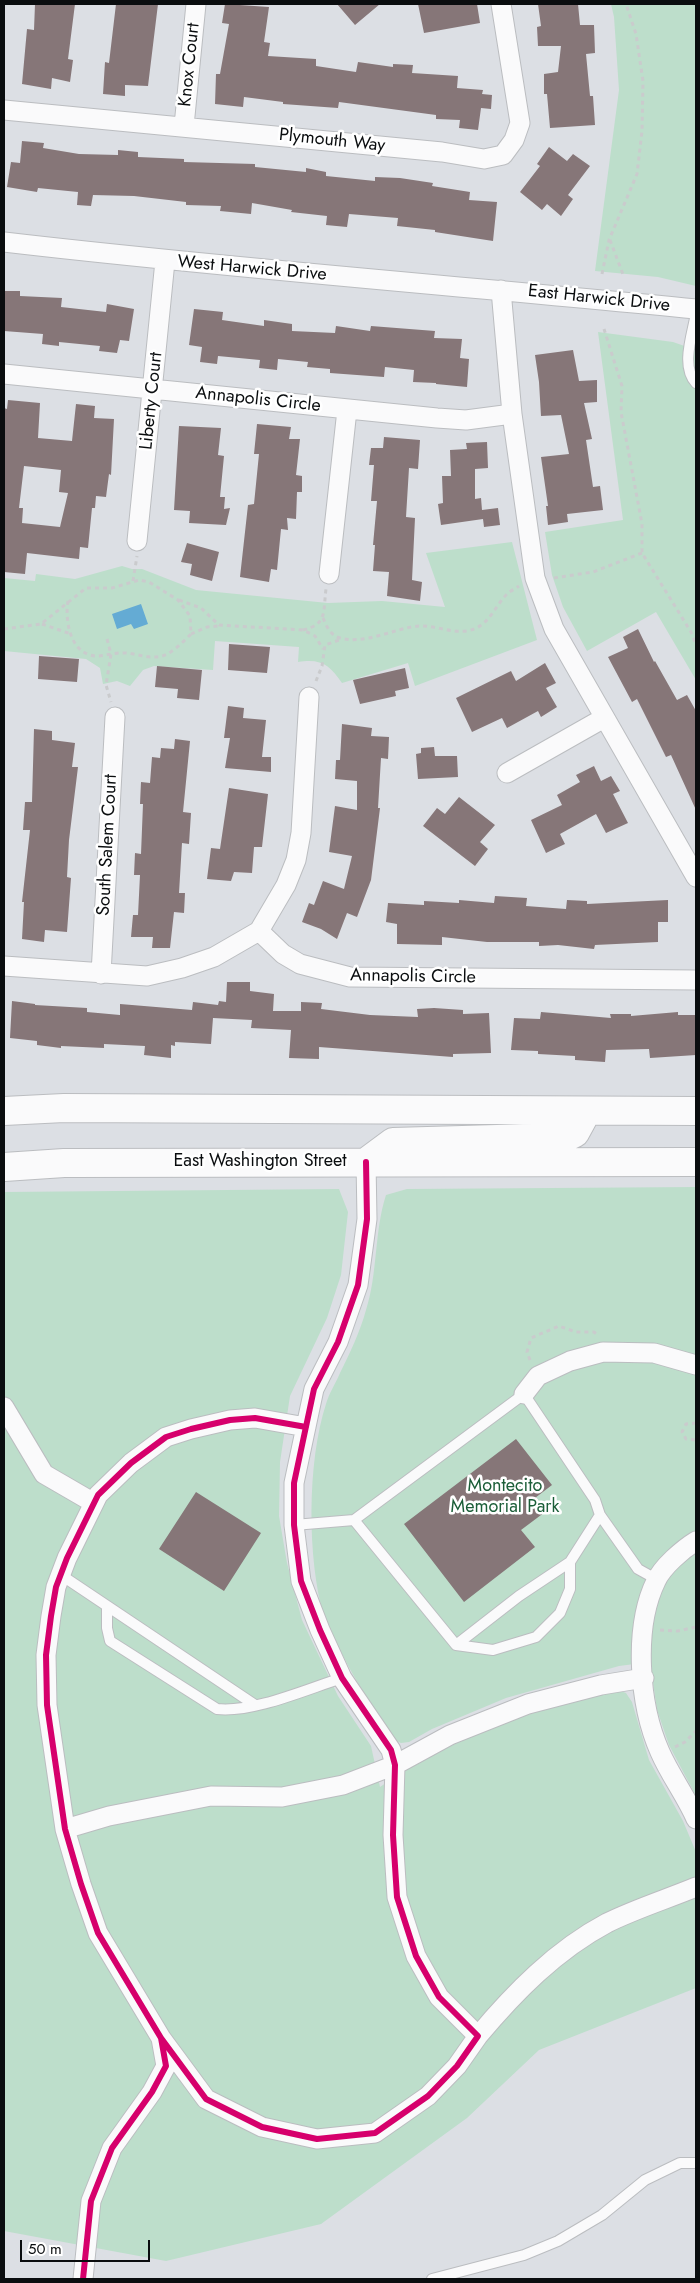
<!DOCTYPE html>
<html>
<head>
<meta charset="utf-8">
<style>
	body { margin:0 }
	#map { position:relative; width:700px; height:2283px; overflow:hidden; background:#dcdfe4; font-family:Jost,sans-serif }
	canvas { display:block }
	.frame { position:absolute; inset:0; border:5px solid #0a0d0f; pointer-events:none }
	.scale { position:absolute; left:20px; top:2240px; width:130px; height:22px; box-sizing:border-box; border:2px solid #0a0d0f; border-top:0; padding-left:6px; font-size:15px; line-height:18px; white-space:nowrap; color:#0a0d0f; -webkit-text-stroke:4px #fff; paint-order:stroke }
</style>
</head>
<body>
<div id="map">
<canvas width="700" height="2283"></canvas>
<div class="frame"></div>
<div class="scale">50 m</div>
</div>
<script>
const g = document.querySelector('canvas').getContext('2d');
g.lineJoin = 'round';
function paint(path, color) { g.fillStyle = color; g.fill(path, 'evenodd'); }
function strokePath(path, color, width, dash) { g.strokeStyle = color; g.lineWidth = width; g.lineCap = dash ? 'butt' : 'round'; g.setLineDash(dash || []); g.stroke(path); }
function label(font, color, halo, rows, align = 'center') {
  g.font = font + ' Jost,sans-serif'; g.lineWidth = 5; g.setLineDash([]); g.textBaseline = 'middle'; g.strokeStyle = halo; g.fillStyle = color; for (const [text, x, y, turn = 0] of rows) {
    g.save(); g.translate(x, y); g.rotate((+turn || 0) * Math.PI / 180); g.textAlign = isNaN(turn) ? turn : align; if (halo) g.strokeText(text, 0, 0); g.fillText(text, 0, 0); g.restore();
  }
}
paint(new Path2D(`
	M611,4H696V286L658,277L595,271L619,90L614,17Z
	M598,332L673,342L696,350V680L656,612L587,651L563,607L552,575L545,532L623,520Z
	M512,542L537,640L415,686L408,663L342,683C330,665 321,658 298,662L299,647L215,641L213,670L154,666L143,670L130,686L117,681L103,684L100,668L86,659L4,651V578L35,581L36,574L75,579L122,566L132,569H142L196,590L328,603L382,601L445,607L426,553Z
	M696,1187V1796L669,1745L657,1710L650,1662L619,1666L506,1698L432,1729L409,1742L401,1743L392,1739C373,1708 353,1677 337,1644C333,1635 327,1626 324,1617C307,1559 307,1462 326,1404C329,1393 336,1383 340,1373C350,1353 360,1332 366,1310C378,1273 374,1232 386,1195L407,1189Z
	M339,1189L348,1212L341,1275L327,1318L290,1396L280,1462L279,1516L287,1563L302,1620L338,1696L371,1746L380,1787C454,1736 531,1710 618,1690L626,1693L632,1702L649,1760L683,1821L696,1852V1988L539,2050L467,2118L321,2224L166,2261L4,2231V1192Z`), '#bddecb');
paint(new Path2D(`
	M141,604L148,624L134,629L131,624L117,629L112,614Z`), '#64abd4');
paint(new Path2D(`
	M35,4H75L68,59L73,60L70,82L52,78L51,89L22,84L27,29L34,30Z
	M116,4H158L148,86L125,85V96L103,94L105,62L109,63Z
	M225,4L269,7L264,42L270,43L268,56L316,59V66L356,72L358,62L393,67V64L413,65L412,73L458,76L457,88L483,90L482,94L492,95L491,109L481,108L478,130L459,128L460,120L436,119V115L339,102L338,108L283,104V102L244,97L243,107L215,104L216,74H220L229,24L222,23Z
	M337,4H380L355,25Z
	M418,4H477L480,23L424,33Z
	M538,4H578L580,25H594L595,53L586,54L590,96H593L595,125L550,128L547,94H544V74L558,72L561,46H538L537,27L541,26Z
	M22,141L44,143L43,148L79,154L118,155V150L138,152V157L184,159V162L255,164V167L306,172V168L326,172V176L375,181V177L400,178L433,183L432,186L470,192L469,200L497,202L493,241L435,232V230L397,226L398,218L349,214L347,227L326,225L327,216L291,212L292,210L252,203L251,214L220,211L221,206L186,205V202L134,196L93,195L91,206L77,205L78,192L38,188L37,192L7,187L11,162L20,163Z
	M549,147L567,161L573,154L590,166L568,195L573,199L561,216L547,204L542,210L520,192L540,166L537,164Z
	M4,291H20V296L62,298L61,307L106,312L107,304L134,309L129,341L120,340L117,353L99,351L100,346L59,342V346L42,344L43,334L4,331Z
	M194,309L223,312L222,320L264,326V320L292,324V331L335,333L336,326L370,331L371,326L435,331L434,338L462,339L460,358L469,359L467,387L436,384V383L413,382L414,370L385,367L384,377L330,373V369L307,367L308,362L278,359L277,370L259,368L260,360L218,356L217,364L200,362L202,347L189,345Z
	M573,350L579,381L597,380V402L584,403L592,439L586,440L593,487L600,486L603,510L567,514L568,522L548,525L546,506H548L541,457L569,454L561,415L541,416L539,382L535,355Z
	M8,400L40,403L38,438L72,441L76,404L95,406L94,418L114,419L111,475L109,474L106,497L96,496L95,508H92L88,548L80,547L79,559L27,553L25,574L4,572V408L7,409ZM24,466L61,470L59,492L68,493L60,527L22,523L23,508H19Z
	M257,424L291,427L289,439H300L296,475L302,476V492H297L296,519L287,518L288,530L281,529L277,570L271,569L269,582L240,577L248,505L254,504L259,454H254Z
	M179,426L221,428L218,455L224,456L220,497H225L224,509L230,508L226,525L189,523L190,511L174,510Z
	M384,437L420,440L418,469L409,468L406,517L415,518L412,580L422,582L420,601L387,596L389,572L373,571L375,545H373L377,501H371L374,465H369L371,448H383Z
	M487,442L488,468L475,469V499L481,498L482,510L498,508L500,525L484,527L483,519L441,525L438,504L443,503L442,476H451L450,450L467,449L466,443Z
	M187,543L219,552L212,581L190,575L192,564L181,562Z
	M638,629L654,662L655,661L677,700L687,695L696,711V810L671,755L666,757L637,699L632,702L608,657L628,648L623,637Z
	M229,644L270,647L267,673L228,670Z
	M39,656L79,659L77,682L38,679Z
	M545,663L556,683L546,688L557,707L541,717L538,711L507,728L502,718L472,732L456,698L511,671L516,681Z
	M157,666L202,670L199,700L177,698L178,689L155,687Z
	M405,668L409,688L395,691L396,696L360,704L353,680Z
	M228,706L244,708L243,718L266,720L262,757H271V772L225,768L230,738H224Z
	M342,724L372,728L371,736L389,737L388,759L381,758L378,808H380L371,880L357,917L347,913L337,939L321,929L302,922L309,903L314,905L323,881L344,889L352,856L329,852L335,806L357,810V781L335,779L336,760H340Z
	M34,729L52,731V740L75,743L72,767H78L69,840L67,877L71,878L67,932L45,930L44,942L22,939L24,902H22L30,830H23L25,802H32Z
	M175,739L190,741L183,812L191,813L189,844L182,843L179,893H185L184,913L174,912L170,948H152L153,937H131L133,915H138L140,875H134L135,853L141,854L143,804H140L141,782L150,783L152,757L160,758L161,748L174,749Z
	M434,747L435,756H457L458,777L418,779L416,754L421,753V748Z
	M594,766L601,781L611,776L620,791L613,794L628,823L606,833L596,814L560,834L565,844L546,853L531,820L562,805L557,795L580,782L576,775Z
	M229,788L268,794L262,847H254L252,873L234,872L231,881L207,879L211,848L220,849Z
	M459,797L495,825L480,842L488,849L475,866L423,826L437,808L445,814Z
	M495,896L527,898L526,906L566,909L567,900L587,901V904L668,900V922H658V942L595,945L594,949L558,945L539,946V942H487L442,937V945L397,944V924L386,922L388,903L424,905V901L459,903V900L494,903Z
	M227,982H250V991L274,994L273,1011H301V1002L322,1003L321,1009L370,1015L418,1017L417,1009L434,1008L463,1010V1014L489,1013L491,1053L453,1054V1057L319,1047V1059L289,1058L291,1030L251,1028L252,1020L213,1018L211,1044L175,1042V1046L171,1045V1058L144,1055L145,1046L104,1044V1048L61,1046V1048L37,1045V1041L10,1038L12,1001L35,1004V1005L87,1008V1012L120,1015V1004L192,1010L193,1002L218,1005L219,1001L226,1002Z
	M541,1012L611,1018L610,1014H631V1016L678,1012V1015H696V1055L650,1058L649,1049L606,1050L605,1062L575,1060V1056L538,1054V1051L511,1050L514,1018L540,1019Z
	M516,1439L552,1485L535,1498L545,1512L521,1530L535,1547L464,1602L404,1524Z
	M196,1492L261,1533L224,1591L159,1549Z`), '#867678');
const service = new Path2D(`
	M696,313C693,333 680,366 696,383
	M354,1520L456,1645L519,1596L570,1562L600,1515
	M294,1525L354,1520L524,1394L595,1500L600,1515L638,1569L656,1579
	M61,1575L255,1705
	M107,1606V1628L110,1641L217,1709C253,1713 307,1689 342,1678
	M456,1645L493,1650L536,1637L560,1613L570,1589V1562
	M432,2279L524,2255L558,2241L602,2215L645,2180L680,2163H696`);
const minor = new Path2D(`
	M4,110L442,152L484,159L503,155L514,140L520,123L501,4
	M184,126L196,4
	M4,242C234,269 465,286 696,309
	M501,290L512,414L535,578L554,629L696,877
	M4,374L437,418L466,420L512,414
	M137,541L165,261
	M329,574L347,410
	M507,773L604,718
	M259,931L283,954L300,964L350,977L696,980
	M4,966L147,976L182,968L214,957L259,931L286,885L296,860L301,833L309,697
	M101,974L115,717
	M524,1394L538,1376L570,1361L603,1352L654,1353L696,1365
	M4,1407L44,1474L94,1503
	M696,1541C683,1549 662,1567 656,1581C633,1628 639,1705 660,1752C670,1775 686,1796 696,1819
	M65,1829L109,1816L211,1796L282,1797L343,1785L395,1765L450,1735L528,1704L601,1685L644,1678
	M478,2036C514,1993 556,1950 607,1923C635,1909 667,1899 696,1887
	M161,2038L206,2099L262,2127L317,2139L375,2133L428,2096L457,2066L478,2036L439,1997L416,1956L397,1897L393,1835L395,1765L391,1750L342,1678L320,1630L301,1581L294,1525V1483L314,1389L338,1342L358,1285L367,1219L366,1162
	M83,2279L91,2201L112,2148L152,2092L166,2066L161,2038L98,1933L81,1884L65,1829L47,1705L46,1655L51,1616L56,1587L67,1558L98,1495L131,1463L166,1437L191,1429L230,1420L255,1418L306,1427`);
const primary = new Path2D(`
	M4,1111L64,1108L696,1111
	M366,1162L393,1142L567,1137L575,1133L587,1111
	M4,1167L64,1163L696,1162`);
strokePath(service, '#bbbdc0', 12);
strokePath(minor, '#bbbdc0', 21);
strokePath(primary, '#bbbdc0', 30);
strokePath(new Path2D(`
	M610,240L624,277
	M602,274L609,240L637,174L642,131L643,81L636,34L626,4
	M604,329L622,386L621,412L642,524V553L691,632L696,645
	M554,578L593,572L642,553
	M133,581L137,556
	M179,600L201,608L219,625L303,630L315,636L323,649
	M323,618C327,627 330,635 340,638C365,645 395,628 419,626C438,625 459,637 476,628C490,622 496,605 507,594C510,591 515,589 519,586
	M42,624L71,634
	M4,629L41,624L86,588H112L139,580L149,582L178,600L190,616L191,634C182,643 169,657 156,657C144,658 132,652 121,653C110,653 100,658 90,655C69,649 65,618 68,601
	M303,630C328,624 323,611 326,589
	M191,634L207,627L218,626
	M107,639L111,654L106,685L111,702
	M316,681L322,666L325,645L342,639
	M530,1360L527,1352L531,1338L559,1326L576,1332H594L598,1335
	M696,1423L686,1424L682,1432L686,1439L696,1440
	M660,1630L678,1631L696,1627
	M675,1747L685,1742L696,1731`), '#cacbcd', 3, [4, 4]);
strokePath(service, '#fafafb', 10);
strokePath(minor, '#fafafb', 19);
strokePath(primary, '#fafafb', 28);
strokePath(new Path2D(`
	M161,2038L206,2099L262,2127L317,2139L375,2133L428,2096L457,2066L478,2036L439,1997L416,1956L397,1897L393,1835L395,1765L391,1750L342,1678L320,1630L301,1581L294,1525V1483L314,1389L338,1342L358,1285L367,1219L366,1162
	M83,2279L91,2201L112,2148L152,2092L166,2066L161,2038L98,1933L81,1884L65,1829L47,1705L46,1655L51,1616L56,1587L67,1558L98,1495L131,1463L166,1437L191,1429L230,1420L255,1418L306,1427`), '#d6006c', 6);
label('18px', '#0a0d0f', '#fff', [
	["Knox Court",190,65,-84],
	["Plymouth Way",332,141,6],
	["West Harwick Drive",252,269,5],
	["East Harwick Drive",599,299,6],
	["Annapolis Circle",258,400,6],
	["Liberty Court",152,401,-84],
	["South Salem Court",108,845,-87],
	["Annapolis Circle",413,977,1],
	["East Washington Street",260,1162]
]);
label('18px', '#1b5e38', '#fff', [
	["Montecito",505,1487],
	["Memorial Park",505,1508]
]);
</script>
</body>
</html>
